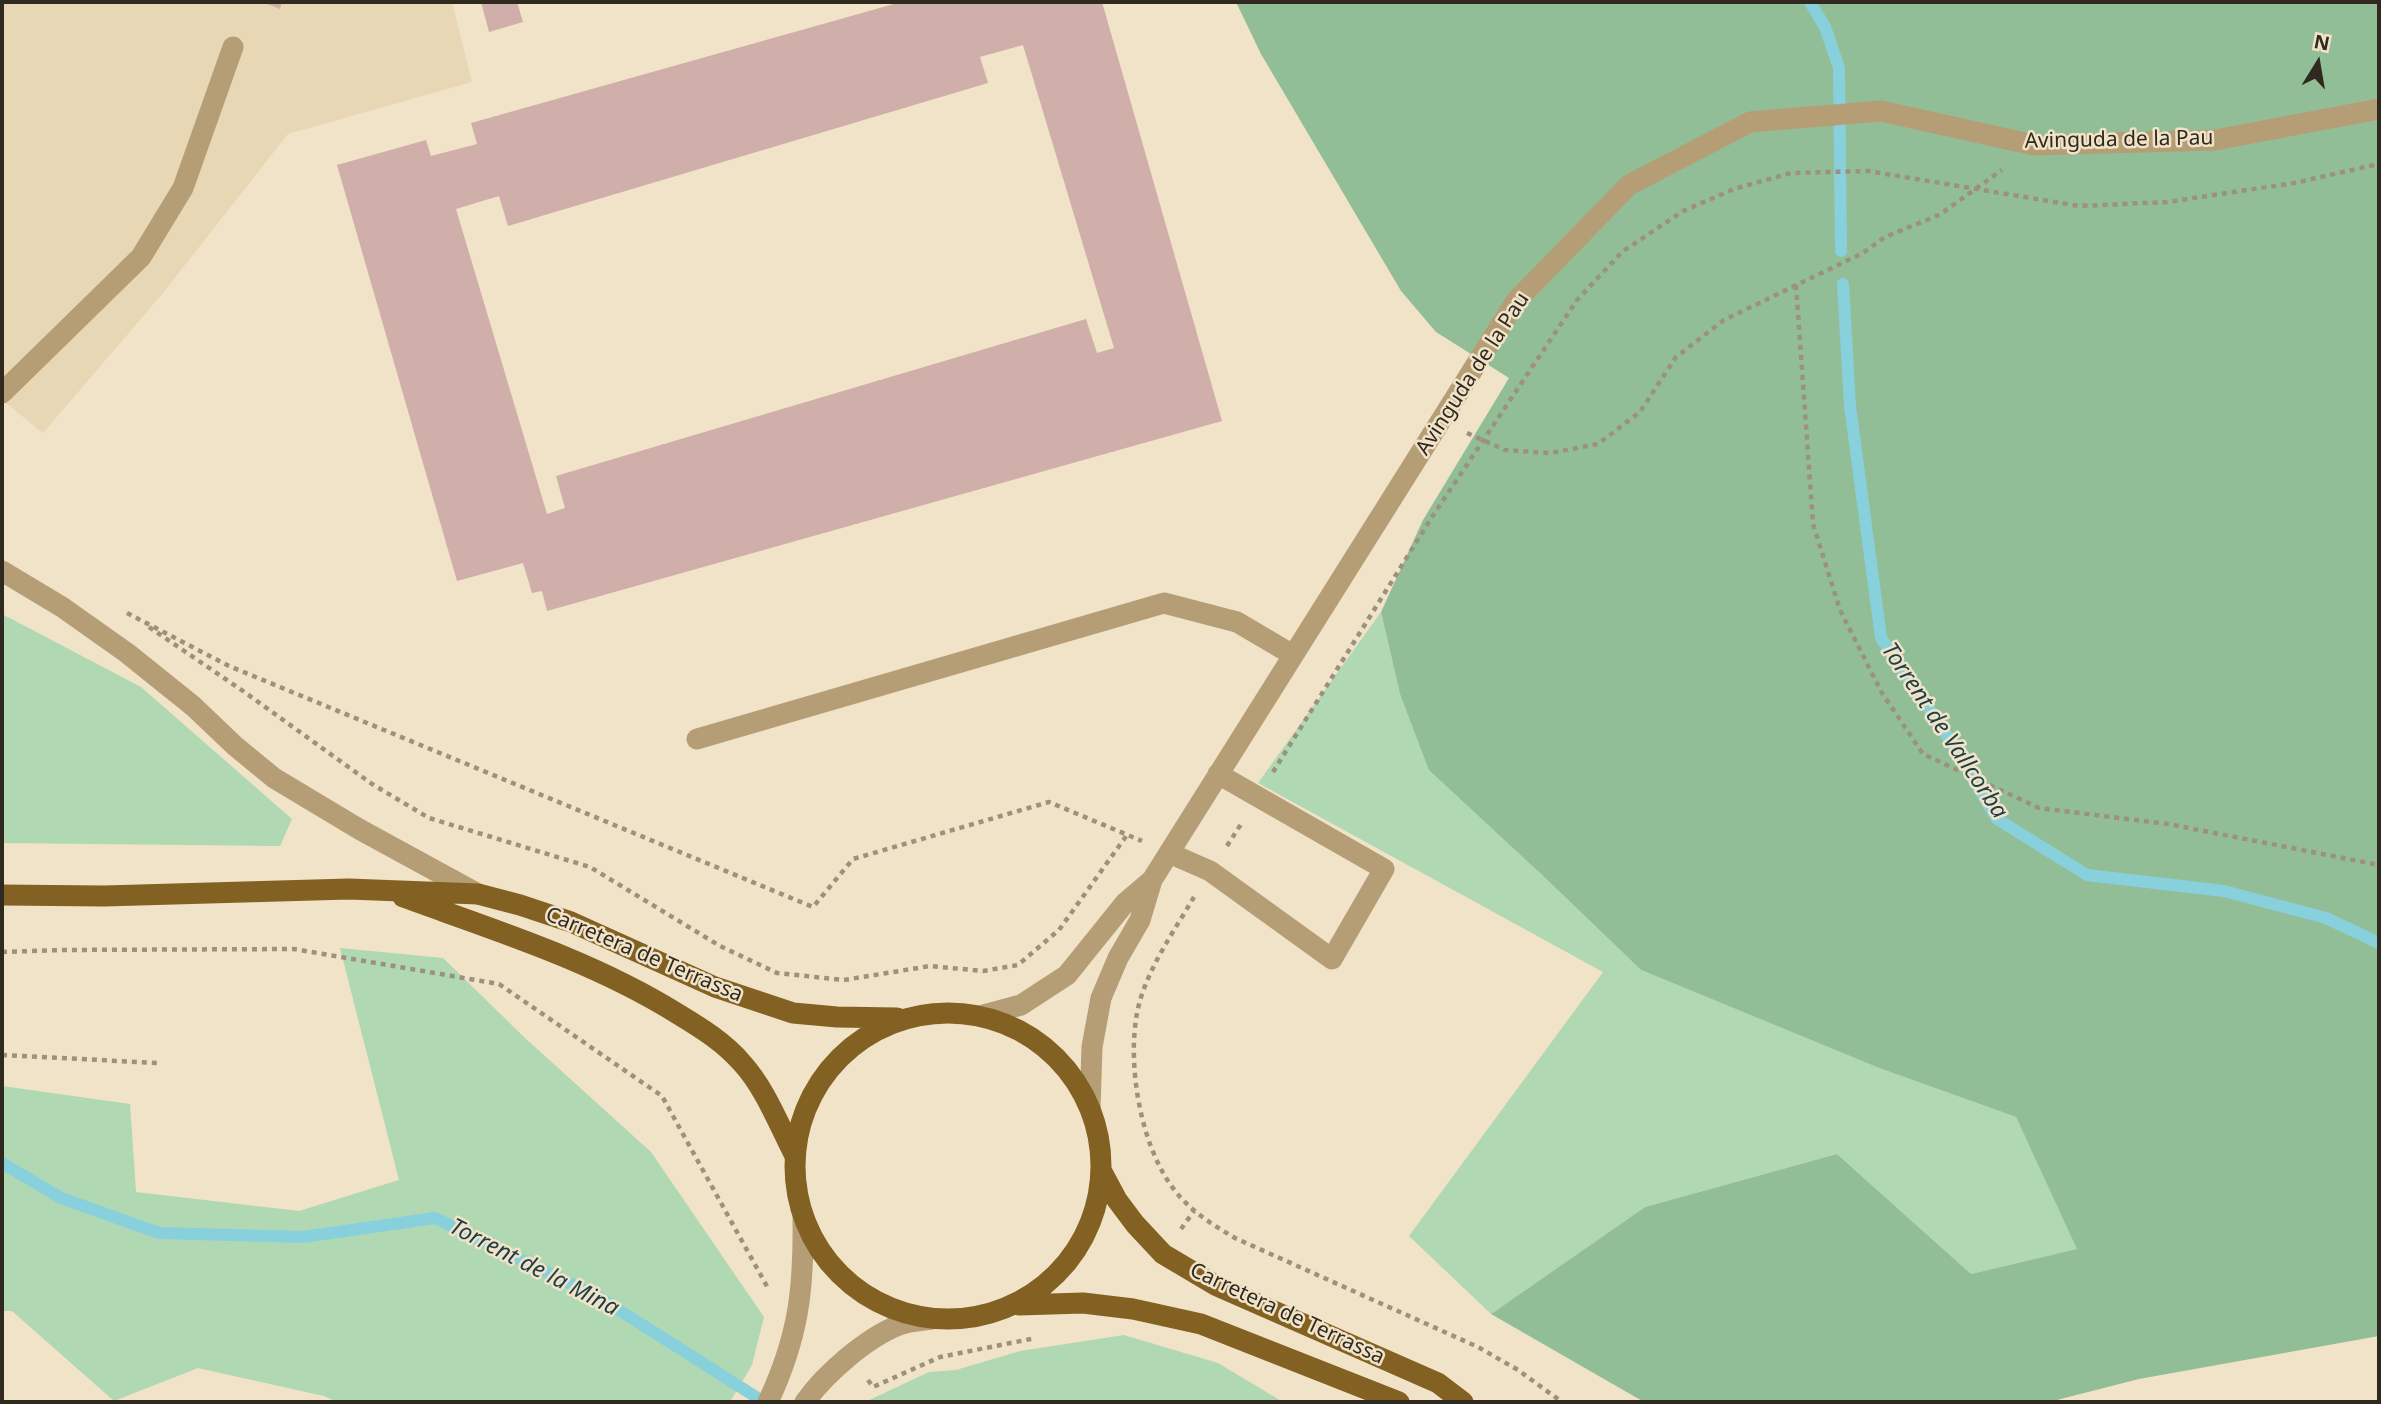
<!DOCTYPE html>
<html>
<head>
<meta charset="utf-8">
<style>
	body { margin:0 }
	#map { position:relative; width:2381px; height:1404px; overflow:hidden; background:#f1e3c8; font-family:"Noto Sans",sans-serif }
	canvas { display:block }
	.frame { position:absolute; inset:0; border:4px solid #2f291f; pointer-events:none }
	.north { position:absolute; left:2283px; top:28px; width:70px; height:70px; -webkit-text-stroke:5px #f1e3c8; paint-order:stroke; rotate:11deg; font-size:19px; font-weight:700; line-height:28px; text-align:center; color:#2f291f }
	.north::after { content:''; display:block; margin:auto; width:24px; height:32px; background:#2f291f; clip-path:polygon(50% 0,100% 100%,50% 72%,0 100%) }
</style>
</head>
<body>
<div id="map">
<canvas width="2381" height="1404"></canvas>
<div class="frame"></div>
<div class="north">N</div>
</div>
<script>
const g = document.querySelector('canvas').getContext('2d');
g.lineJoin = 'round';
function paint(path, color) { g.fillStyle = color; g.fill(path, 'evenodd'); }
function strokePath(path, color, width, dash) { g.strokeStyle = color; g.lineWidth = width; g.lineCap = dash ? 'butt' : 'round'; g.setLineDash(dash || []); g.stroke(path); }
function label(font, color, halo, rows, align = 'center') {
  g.font = font + ' "Noto Sans",sans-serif'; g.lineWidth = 5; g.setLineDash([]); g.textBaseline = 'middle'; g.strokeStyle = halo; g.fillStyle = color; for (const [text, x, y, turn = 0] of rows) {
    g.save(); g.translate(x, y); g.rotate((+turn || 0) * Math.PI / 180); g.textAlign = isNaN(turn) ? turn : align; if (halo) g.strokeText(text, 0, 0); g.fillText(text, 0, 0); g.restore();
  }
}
paint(new Path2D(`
	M2,2H452L472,82L288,134L163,293L43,433L2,400Z`), '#e8d7b5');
paint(new Path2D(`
	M1381,612L1400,694L1539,872L1641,970L1879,1068L2016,1117L2078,1249L1971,1274L1837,1154L1645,1207L1491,1314L1409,1236L1603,972L1258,783Z
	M2,614L141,687L292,819L280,846L2,843Z
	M340,948L443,958L525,1038L651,1152L764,1317L752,1365L730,1402H337L324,1396L198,1368L114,1401L12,1311H2V1086L130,1104L136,1192L299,1211L399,1180Z
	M1124,1335L1218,1363L1283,1402H865L929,1372L956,1370L1020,1351Z`), '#afd8b3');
paint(new Path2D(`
	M1236,2H2379V1336L2139,1379L2049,1402H1644L1491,1314L1645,1207L1837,1154L1971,1274L2077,1249L2016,1117L1879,1068L1641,970L1539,872L1429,770L1400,694L1381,612L1423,520L1509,378L1436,332L1401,291L1261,54Z`), '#92be97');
strokePath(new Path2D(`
	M1810,2L1825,27L1839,68L1841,251
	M1843,284L1850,406L1881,638L1943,729L1997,819L2087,875L2224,891L2326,918L2379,943
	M2,1163L61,1198L159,1233L303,1237L435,1218L600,1298L764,1402`), '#89d0dd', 12);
paint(new Path2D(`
	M262,2H282L280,9Z
	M481,2H517L523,22L489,32Z
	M901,2H1102L1222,421L547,611L542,591L532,593L523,563L457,581L337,165L426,140L431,156L477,144L471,123ZM1023,45L1114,348L1097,353L1086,319L556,476L565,508L547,514L456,209L499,196L508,226L988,83L980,57Z`), '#d0aeaa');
strokePath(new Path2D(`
	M1796,285L1813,524L1840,610L1882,693L1923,754L2039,808L2168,824L2379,865
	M1467,433L1505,450L1550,453L1598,444L1640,412L1676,357L1724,320L1863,253L1885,237L1939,215L2002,170
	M127,613L229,666L813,907L853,859L1049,802L1142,841
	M149,627L243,691L372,784L429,818L590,867L720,946L777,973L844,980L930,966L983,971L1018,965L1059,930L1127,835
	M1273,772L1432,517L1577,300L1622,252L1683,211L1734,189L1791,173L1868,171L2079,206L2167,202L2294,183L2379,164
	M1227,846L1243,821
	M1194,897C1173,933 1145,972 1137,1013C1127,1067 1141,1149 1176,1192C1192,1212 1213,1225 1235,1238L1478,1347L1518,1370L1562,1402
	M2,952L61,950L294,949L499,984L662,1096L769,1290
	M2,1055L158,1063
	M1181,1229L1194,1211
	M868,1380L873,1387L940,1357L1036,1338`), '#9b917d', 4.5, [5, 5]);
strokePath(new Path2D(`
	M2,393L141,257L183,188L233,47
	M2,571L62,607L127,653L193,706L235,746L274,778L359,829L478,894
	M697,739L1164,603L1237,622L1293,655
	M1169,853L1210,871L1332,959L1384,869L1218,774
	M980,1016L1021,1005L1067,975L1125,903L1152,880
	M1090,1108L1092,1047L1101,998L1118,958L1140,920L1152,880L1516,301L1629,185L1750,122L1881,111L2034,145L2215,140L2379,109
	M768,1402C799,1336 804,1289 803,1216
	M805,1402C825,1374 866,1338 899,1325C909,1321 921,1321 932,1319`), '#b59d76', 21);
strokePath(new Path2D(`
	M2,895L104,896L349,889L478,894L520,905L571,922L715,987L793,1013L837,1017L897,1018
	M403,897C497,931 593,961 678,1014C701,1028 724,1042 742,1063C765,1088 779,1125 795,1156
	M795 1166a153 153 0 1 1 306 0a153 153 0 1 1-306 0Z
	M1102,1172L1117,1200L1135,1224L1163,1254L1217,1286L1438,1383L1463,1402
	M1019,1305L1083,1303L1133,1309L1201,1324L1399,1402`), '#836122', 21);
label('21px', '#2f291f', '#f1e3c8', [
	["Avinguda de la Pau",2119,140,-1],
	["Avinguda de la Pau",1473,374,-57],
	["Carretera de Terrassa",644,955,23],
	["Carretera de Terrassa",1287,1314,25]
]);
label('italic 23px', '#1d3f45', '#f1e3c8', [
	["Torrent de Vallcorba",1944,731,56],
	["Torrent de la Mina",534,1268,27]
]);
</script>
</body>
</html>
